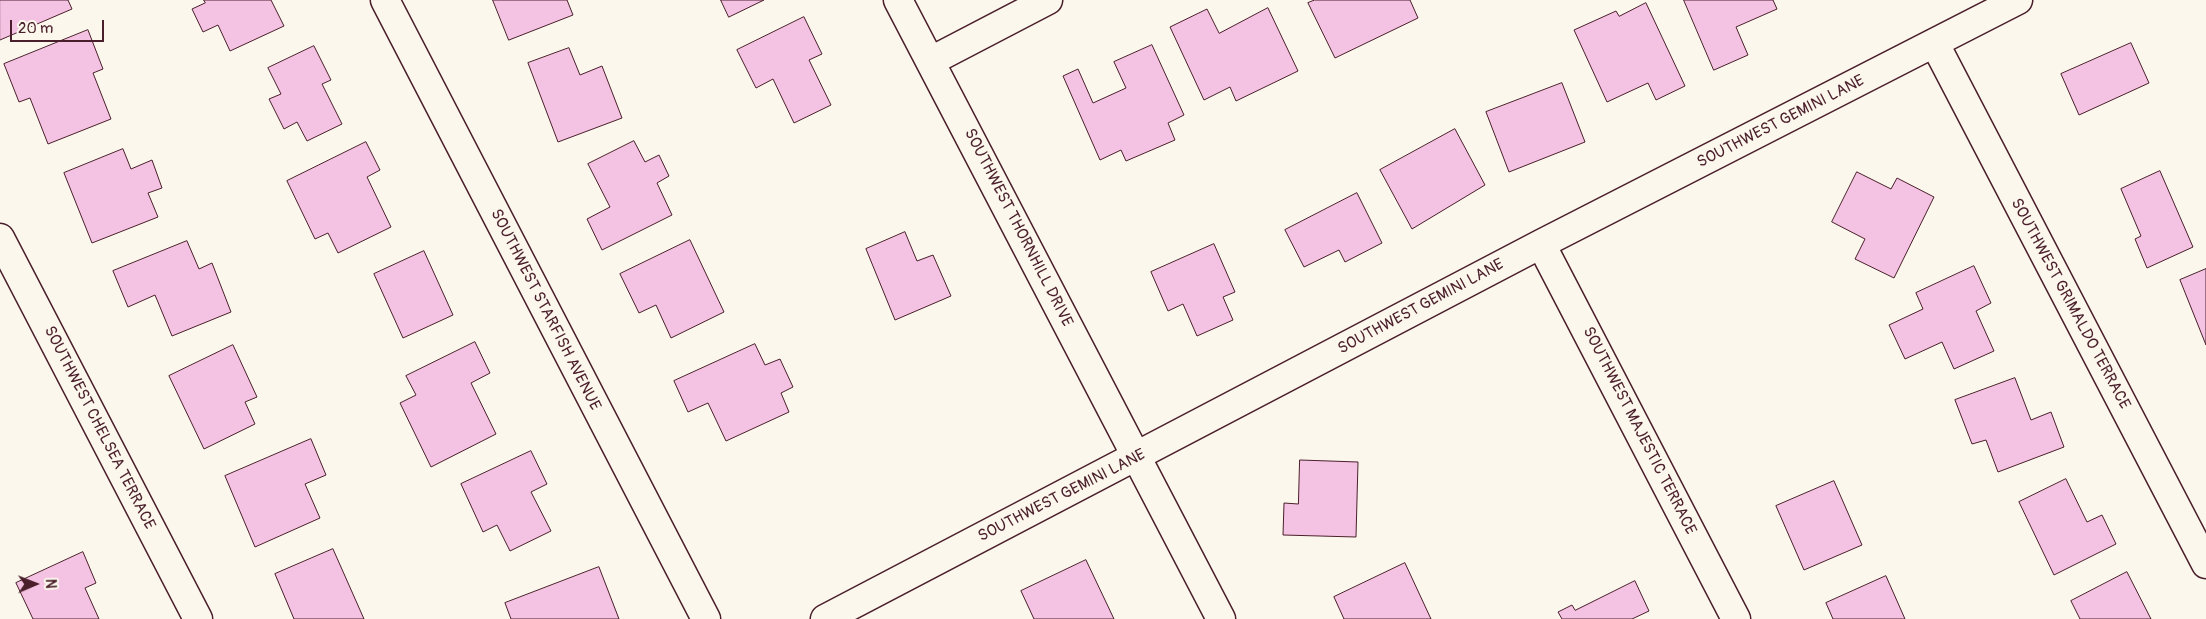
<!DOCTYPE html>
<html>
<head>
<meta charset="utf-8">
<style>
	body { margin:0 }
	#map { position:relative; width:2206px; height:619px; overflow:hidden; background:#fbf7ec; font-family:Pangolin,sans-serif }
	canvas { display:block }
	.north { position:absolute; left:10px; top:559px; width:50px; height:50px; -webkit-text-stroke:4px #fbf7ec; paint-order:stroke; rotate:89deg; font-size:14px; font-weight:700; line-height:20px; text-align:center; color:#4a1f2b }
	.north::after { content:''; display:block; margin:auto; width:18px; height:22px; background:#4a1f2b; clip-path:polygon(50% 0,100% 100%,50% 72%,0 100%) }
	.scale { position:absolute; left:10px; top:20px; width:94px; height:22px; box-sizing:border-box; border:2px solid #4a1f2b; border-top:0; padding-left:6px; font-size:15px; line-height:18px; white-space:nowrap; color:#4a1f2b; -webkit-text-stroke:4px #fbf7ec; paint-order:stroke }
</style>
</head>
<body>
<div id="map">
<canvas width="2206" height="619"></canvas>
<div class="north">N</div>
<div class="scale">20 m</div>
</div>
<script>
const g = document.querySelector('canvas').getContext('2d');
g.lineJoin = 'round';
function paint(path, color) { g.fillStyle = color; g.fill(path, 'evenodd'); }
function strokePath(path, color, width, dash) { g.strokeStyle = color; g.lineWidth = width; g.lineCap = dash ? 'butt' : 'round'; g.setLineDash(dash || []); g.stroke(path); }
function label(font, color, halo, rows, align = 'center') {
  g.font = font + ' Pangolin,sans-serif'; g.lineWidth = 4; g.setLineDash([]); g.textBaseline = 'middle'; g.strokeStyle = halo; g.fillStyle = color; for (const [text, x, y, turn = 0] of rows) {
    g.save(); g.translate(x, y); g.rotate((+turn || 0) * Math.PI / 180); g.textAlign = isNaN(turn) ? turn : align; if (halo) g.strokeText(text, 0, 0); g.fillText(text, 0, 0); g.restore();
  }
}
const building = new Path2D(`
	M0,0H68L72,9L0,40Z
	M204,0H271L284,26L230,51L218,25L203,32L192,9L205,3Z
	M493,0H567L573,15L509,40Z
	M721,0H764L729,17Z
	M1315,0H1410L1418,18L1335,58L1308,3Z
	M1684,0H1773L1777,9L1736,27L1748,55L1714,70Z
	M1646,3L1685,86L1656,100L1648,83L1607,102L1574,30L1616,11L1619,16Z
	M1268,8L1298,71L1236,101L1230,87L1204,100L1170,27L1207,9L1219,33Z
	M804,17L822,54L809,60L831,105L794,123L773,79L756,88L737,50Z
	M88,30L103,69L93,73L111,119L48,144L30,98L19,102L4,64Z
	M2131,43L2149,83L2079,115L2061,74Z
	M1152,45L1184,115L1168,123L1175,140L1126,161L1121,150L1100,160L1063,76L1078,69L1093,103L1126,88L1114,62Z
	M314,46L331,80L322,84L342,124L307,141L297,122L284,129L269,99L281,94L268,68Z
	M569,48L580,75L602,66L622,118L558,142L528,63Z
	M1562,83L1585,142L1509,172L1486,112Z
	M1455,129L1485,185L1412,229L1380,170Z
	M634,141L645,162L659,155L669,176L657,183L672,215L602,250L587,219L610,207L588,164Z
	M366,142L380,170L367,177L391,227L338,253L328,233L315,239L287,181Z
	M123,149L131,169L152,160L162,188L148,193L158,217L92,243L64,173Z
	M2160,171L2193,247L2147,268L2135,239L2141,236L2121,189Z
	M1857,172L1891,189L1897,178L1934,197L1894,278L1855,259L1865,239L1832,222Z
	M1357,193L1382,243L1345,262L1339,250L1304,267L1285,230Z
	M905,232L917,261L933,255L951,296L895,320L866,249Z
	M690,240L724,312L671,338L656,305L639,313L620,274Z
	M187,241L199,269L212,263L231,312L172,336L155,295L128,307L113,271Z
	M1214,244L1235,292L1223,297L1233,320L1197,336L1183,304L1168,311L1151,272Z
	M424,251L453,315L403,338L374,274Z
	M1974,266L1991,303L1976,311L1994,351L1954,369L1942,342L1905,359L1889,325L1923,309L1916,293Z
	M2206,269V345L2180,280Z
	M475,342L490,373L471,383L496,434L431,467L400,403L416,395L406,376Z
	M755,344L765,365L780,359L793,387L781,393L789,412L726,441L708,403L688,412L674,381Z
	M233,345L257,397L245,402L255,424L204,449L169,376Z
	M2015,378L2031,420L2051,412L2064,447L1998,472L1986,440L1972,444L1955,400Z
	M311,439L326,475L305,484L320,518L255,547L225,476Z
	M531,451L547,484L531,492L551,531L510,551L497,525L483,532L461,484Z
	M1300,460L1358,462L1356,537L1283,535L1284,503L1298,504Z
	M2066,479L2087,522L2102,515L2116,544L2054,575L2019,502Z
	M1834,481L1862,545L1804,570L1776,506Z
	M333,549L364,619H294L275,574Z
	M83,552L96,583L85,588L99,619H33L16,583Z
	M1086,560L1114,619H1034L1021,591Z
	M1405,563L1431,619H1344L1334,597Z
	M599,567L619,619H511L505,603Z
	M2127,572L2151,619H2080L2071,601Z
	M1886,576L1905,619H1833L1826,603Z
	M1635,581L1649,611L1632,619H1562L1558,612L1572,605L1575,610Z`);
paint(building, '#f4c2e2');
strokePath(building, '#4a1f2b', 1);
const street = new Path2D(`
	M385,0L706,619
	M1935,44L2206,564
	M931,61L1048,0
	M0,238L198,619
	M1541,244L1736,619
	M825,619L1541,244L2018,0`);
const secondary = new Path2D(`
	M898,0L1221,619`);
strokePath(street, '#4a1f2b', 31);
strokePath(secondary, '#4a1f2b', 31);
strokePath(street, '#fbf7ec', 28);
strokePath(secondary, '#fbf7ec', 28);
label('16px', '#4a1f2b', '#fbf7ec', [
	["SOUTHWEST GEMINI LANE",1781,122,-27],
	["SOUTHWEST THORNHILL DRIVE",1018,228,63],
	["SOUTHWEST GRIMALDO TERRACE",2070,304,62],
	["SOUTHWEST GEMINI LANE",1421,307,-28],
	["SOUTHWEST STARFISH AVENUE",545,310,63],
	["SOUTHWEST CHELSEA TERRACE",99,428,63],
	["SOUTHWEST MAJESTIC TERRACE",1639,431,63],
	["SOUTHWEST GEMINI LANE",1062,496,-27]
]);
</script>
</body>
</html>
